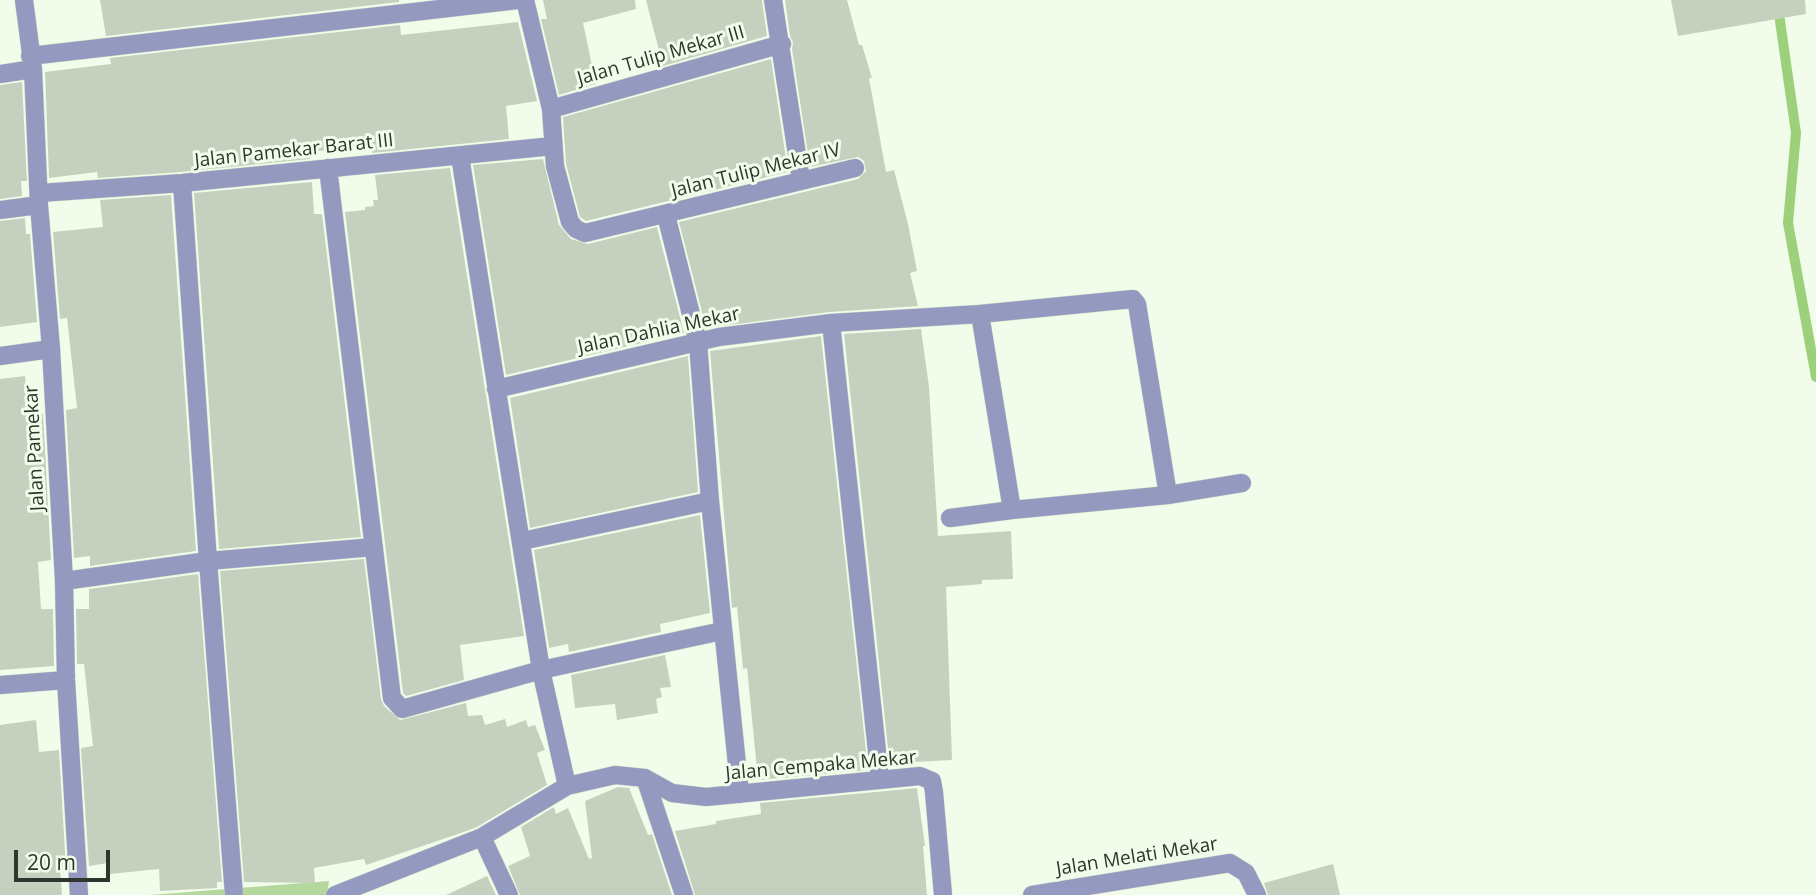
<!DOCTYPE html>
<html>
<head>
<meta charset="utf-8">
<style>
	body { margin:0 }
	#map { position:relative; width:1816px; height:895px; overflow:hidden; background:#f1fdea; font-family:"Open Sans",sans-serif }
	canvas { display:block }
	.scale { position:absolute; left:14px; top:850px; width:96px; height:32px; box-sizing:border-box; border:4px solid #30352e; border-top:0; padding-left:9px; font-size:21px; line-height:24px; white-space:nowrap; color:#30352e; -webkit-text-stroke:5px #f1fdea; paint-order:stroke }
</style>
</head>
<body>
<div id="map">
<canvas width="1816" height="895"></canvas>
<div class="scale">20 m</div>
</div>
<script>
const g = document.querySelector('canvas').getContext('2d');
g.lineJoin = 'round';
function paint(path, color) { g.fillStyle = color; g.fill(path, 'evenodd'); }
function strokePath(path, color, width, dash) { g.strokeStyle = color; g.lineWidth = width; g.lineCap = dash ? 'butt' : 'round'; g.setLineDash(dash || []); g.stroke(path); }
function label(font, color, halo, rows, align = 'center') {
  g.font = font + ' "Open Sans",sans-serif'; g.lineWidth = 6; g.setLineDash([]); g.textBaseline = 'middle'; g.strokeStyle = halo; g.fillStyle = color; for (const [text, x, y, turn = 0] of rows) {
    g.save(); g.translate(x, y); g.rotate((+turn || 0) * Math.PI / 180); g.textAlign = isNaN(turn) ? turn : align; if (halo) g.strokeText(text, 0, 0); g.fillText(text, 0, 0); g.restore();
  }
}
paint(new Path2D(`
	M329,881L327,895H150Z`), '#b3d79c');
strokePath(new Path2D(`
	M1777,0L1796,133L1788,223L1816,377`), '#9cd07a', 10);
paint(new Path2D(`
	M100,0H399V2L106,36Z
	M543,0H635L636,9L583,23L596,84L559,95L541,19H547Z
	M646,0H762L767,36L663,66Z
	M785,0H847L859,45H862L872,78H869L886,172L894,170L908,224L917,271L910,273L918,306L830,312L706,328L679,222L858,179L866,171L864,161L858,157L810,167L792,49L793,42L790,36Z
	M1671,0H1805L1806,14L1678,36Z
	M518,22L537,101L506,106L509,139L372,153L371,146L309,152L310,159L181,172L98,178L97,172L49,178L45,72L111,64L110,58L400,25L401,35Z
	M771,59L788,172L586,221L580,217L566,164L563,117Z
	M22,82L27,181H21L22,196L0,199V85Z
	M543,159L559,225L571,239L588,244L657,227L684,333L506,375L473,165Z
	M450,168L524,636L460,645L464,680L406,696L403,693L345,212L365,210V207L374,206L373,200H378L375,175Z
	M312,182L314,214H322L361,537L219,549L194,193Z
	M171,195L196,551L90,566V556L74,558L66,410L77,408L67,318L60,319L53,232L103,227L100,200Z
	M25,218L26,234H30L37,322L0,327V221Z
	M921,329L929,387L938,536L1011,531L1013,579L982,580V584L946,587L952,760L913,762V765L890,767L844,334Z
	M821,336L868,770L758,780L747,668L743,669L737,607L732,608L710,351Z
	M688,356L698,492L530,528L510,398Z
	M25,376L28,416L43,414L51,560L38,562L41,609H53L54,666L0,670V379Z
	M700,515L710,613L660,624L661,632L569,652L568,644L549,648L534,550Z
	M364,559L381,699L384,706L400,720L466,703L468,716L482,715L485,725L505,719L507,727L526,720L528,727L535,725L545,750L537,753L547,785L477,827L461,833L366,865L364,859L314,868L315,883L244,882L220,571Z
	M198,574L222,882H217V888L160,891L159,869L110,874L108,863L89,866L81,748L93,746L84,664H77L76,609H89V589Z
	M665,655L671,687L660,688L662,697L656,699L658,713L617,720L615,704L575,708L571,675Z
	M36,720L39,752L59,750L66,869H60L62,895H0V725Z
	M618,787L629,788L648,835L652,834L672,895H520L508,866L530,856L521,827L554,807L556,814L568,808L589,859L592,858L585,801Z
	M917,788L925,846H923L927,895H695L675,831L716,824V821L761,814L760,803Z
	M1333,864L1340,895H1268L1264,883Z
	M487,876L496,895H446Z`), '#c5d1be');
const minor = new Path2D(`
	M24,0L33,69L39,205L51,349L64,581L66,680L79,895
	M525,0L551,109L555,166L570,222L576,229L585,233L855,168
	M773,0L801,180
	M30,56L518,0
	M0,74L33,69
	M551,109L782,44
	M328,168L392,698L402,709L541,670L722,631
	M182,183L208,561L374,547
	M40,193L182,183L553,146
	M0,210L39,205
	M666,215L698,342L710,501L740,794
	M980,314L1012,510
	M831,323L880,779
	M0,356L51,349
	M496,389L719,337L831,323L980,314L1133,299L1137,304L1168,495L1012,510L950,518
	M1168,495L1242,483
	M522,541L710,501
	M64,581L208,561L234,895
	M0,685L66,680
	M645,778L684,895
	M567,786L615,775L645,778L672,793L706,797L920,776L932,781L934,792L943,895
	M482,837L509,895
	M335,895L482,837L567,786L541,670L460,156
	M1032,895L1230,863L1246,873L1257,895`);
strokePath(minor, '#ced9c8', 19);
strokePath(minor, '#9499c0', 18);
label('19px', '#30352e', '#f1fdea', [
	["Jalan Tulip Mekar III",661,56,-16],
	["Jalan Pamekar Barat III",294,151,-6],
	["Jalan Tulip Mekar IV",756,171,-14],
	["Jalan Dahlia Mekar",659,331,-12],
	["Jalan Pamekar",35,448,-93],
	["Jalan Cempaka Mekar",821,766,-5],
	["Jalan Melati Mekar",1137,857,-9]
]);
</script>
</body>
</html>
